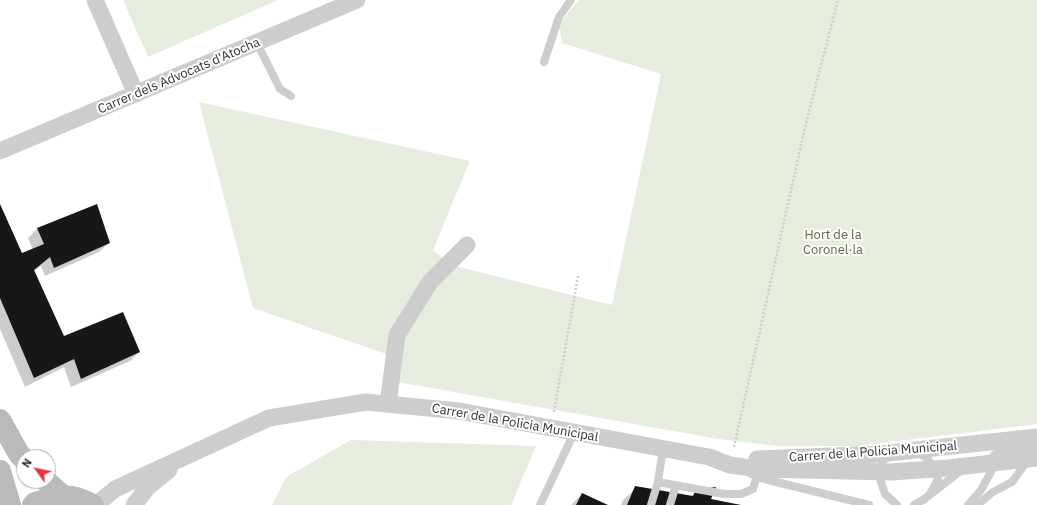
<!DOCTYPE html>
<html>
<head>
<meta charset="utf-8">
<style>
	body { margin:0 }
	#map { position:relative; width:1037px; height:505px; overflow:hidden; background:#fff; font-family:"IBM Plex Sans",sans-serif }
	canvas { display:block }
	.north { position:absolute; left:16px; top:449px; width:40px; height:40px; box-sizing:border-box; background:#fff; border:1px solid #acacac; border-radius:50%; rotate:303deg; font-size:11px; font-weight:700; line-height:16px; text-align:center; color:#303030 }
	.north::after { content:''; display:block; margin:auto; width:14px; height:18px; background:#e4363e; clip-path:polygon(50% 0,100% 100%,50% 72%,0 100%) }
</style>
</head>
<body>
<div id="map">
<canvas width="1037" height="505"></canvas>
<div class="north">N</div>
</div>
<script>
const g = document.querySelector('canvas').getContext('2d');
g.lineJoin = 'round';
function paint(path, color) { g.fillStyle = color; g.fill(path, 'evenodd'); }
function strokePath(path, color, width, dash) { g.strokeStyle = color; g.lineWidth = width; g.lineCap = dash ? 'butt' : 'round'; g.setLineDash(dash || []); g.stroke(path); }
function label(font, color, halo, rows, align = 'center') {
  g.font = font + ' "IBM Plex Sans",sans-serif'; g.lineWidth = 4; g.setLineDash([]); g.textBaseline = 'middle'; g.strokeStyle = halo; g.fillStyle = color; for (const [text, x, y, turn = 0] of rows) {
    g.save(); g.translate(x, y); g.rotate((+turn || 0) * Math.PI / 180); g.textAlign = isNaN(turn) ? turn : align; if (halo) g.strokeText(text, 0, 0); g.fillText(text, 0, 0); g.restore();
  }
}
paint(new Path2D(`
	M123,0H278L148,57Z
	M579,0H1037V424L857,446H778L719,439L397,382L395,357L253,308L199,102L470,161L433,250L451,265L612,305L661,74L562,43L559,24Z
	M351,440L536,446L511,505H272L286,477Z`), '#e6edde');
paint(new Path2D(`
	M0,206L21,255L33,250L28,238L37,229L96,206L109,243L99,252L45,276L41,266L33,272L63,337L139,352L130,361L71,387L64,367L25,387L0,329Z
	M636,488L690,497L697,491L710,500L741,505H621L623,500Z
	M582,494L605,505H571Z`), '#0003');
paint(new Path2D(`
	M0,204L22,253L44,244L37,228L97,204L110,243L54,268L50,257L34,270L64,336L123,312L140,352L81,379L74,359L34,378L0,298Z
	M635,486L693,496L696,490L716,487L711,499L741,505H627Z
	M582,493L608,505H576Z`), '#171717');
strokePath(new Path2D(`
	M554,412L578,276
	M734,447L806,123L838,0`), '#cdcdcd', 2.5, [2, 2]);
strokePath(new Path2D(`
	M257,43L280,89L291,96
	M544,62L559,17L571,0
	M917,452L928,459L938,479L931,492
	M890,454L883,460L880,479L885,494L897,505
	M751,474L764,479L869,505
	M658,482L724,494H741L753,489L758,472
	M540,505L574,433
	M651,505L658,482L663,449
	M670,505L676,485
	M914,505L923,500L963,469
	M968,505L981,490L991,472L990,463L994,455L999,452L1037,447
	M977,505L993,492L1012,482L1028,460`), '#cdcdcd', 8);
strokePath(new Path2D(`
	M95,0L136,94
	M0,151L357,0
	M388,404L397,335L430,282L467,245
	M757,459L879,454L1037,437
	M96,505L115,489L269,418L366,402L459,411L709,457L730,465L759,469L891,472L948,468L1037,458
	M134,505L147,488L169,470`), '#cdcdcd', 17);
strokePath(new Path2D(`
	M0,420L19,454L24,459
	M0,471L10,505
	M46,481L63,496
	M33,505L35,503C61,496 68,492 93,505`), '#bababa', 22);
label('13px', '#303030', '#fff', [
	["Carrer dels Advocats d'Atocha",179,76,-23],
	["Carrer de la Policia Municipal",515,423,10],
	["Carrer de la Policia Municipal",873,452,-4]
]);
label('13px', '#526c3d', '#fff', [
	["Hort de la",833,235],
	["Coronel·la",833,250]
]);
</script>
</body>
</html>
